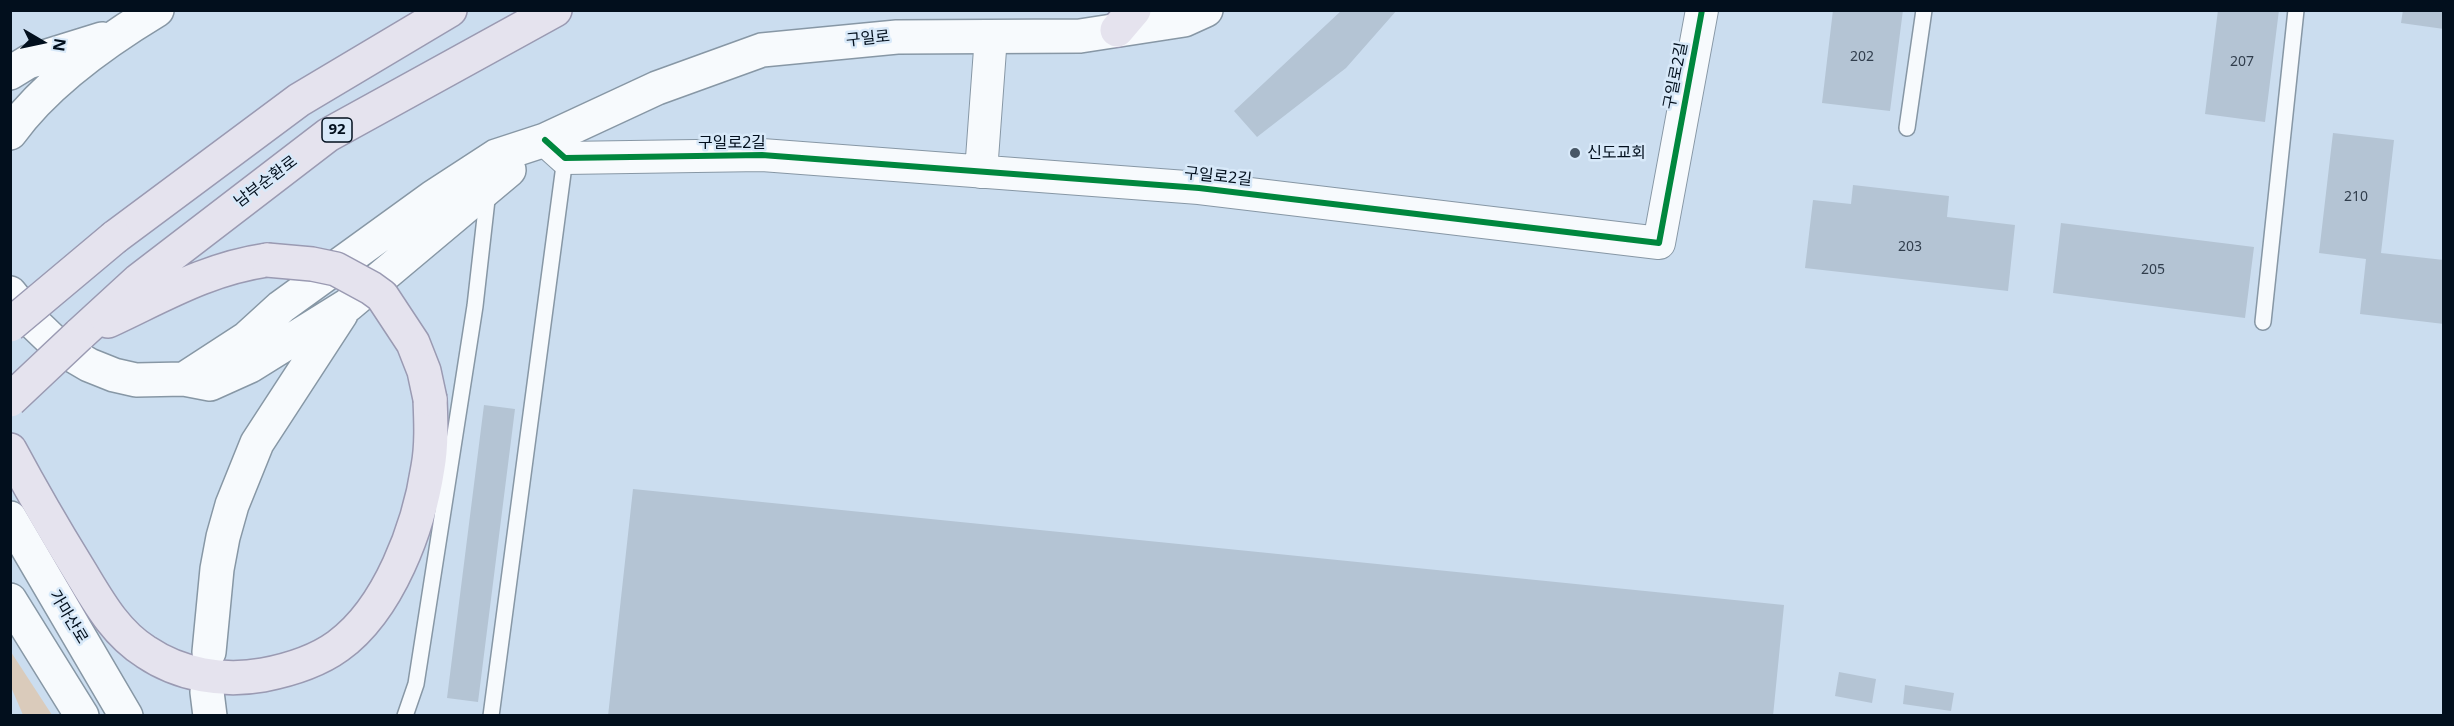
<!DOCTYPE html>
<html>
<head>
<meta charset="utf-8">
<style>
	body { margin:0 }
	#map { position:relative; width:2454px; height:726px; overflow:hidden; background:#cbddef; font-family:"Noto Sans",sans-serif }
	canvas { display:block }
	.frame { position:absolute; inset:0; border:12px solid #020f1d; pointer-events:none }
	.north { position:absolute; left:12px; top:12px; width:60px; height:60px; -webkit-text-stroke:4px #d8e9f9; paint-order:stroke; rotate:99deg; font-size:16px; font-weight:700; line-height:24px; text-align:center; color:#020f1d }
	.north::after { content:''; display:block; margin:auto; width:21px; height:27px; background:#020f1d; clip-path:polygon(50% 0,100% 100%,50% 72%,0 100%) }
</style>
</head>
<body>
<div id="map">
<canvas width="2454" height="726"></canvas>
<div class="frame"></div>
<div class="north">N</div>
</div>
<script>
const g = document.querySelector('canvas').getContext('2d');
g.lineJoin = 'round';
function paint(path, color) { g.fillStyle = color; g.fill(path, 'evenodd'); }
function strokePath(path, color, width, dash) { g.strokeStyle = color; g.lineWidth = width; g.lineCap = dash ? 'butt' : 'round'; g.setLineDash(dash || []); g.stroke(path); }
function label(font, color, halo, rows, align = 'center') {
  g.font = font + ' "Noto Sans","Noto Sans KR",sans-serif'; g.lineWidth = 5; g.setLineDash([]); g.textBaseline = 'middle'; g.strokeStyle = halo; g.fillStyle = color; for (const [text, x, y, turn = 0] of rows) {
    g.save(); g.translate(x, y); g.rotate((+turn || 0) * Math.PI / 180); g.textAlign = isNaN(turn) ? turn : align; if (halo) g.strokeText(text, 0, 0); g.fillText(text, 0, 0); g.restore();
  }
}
paint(new Path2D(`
	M10,652H11L52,715H23L11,687Z`), '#dacbbb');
paint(new Path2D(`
	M1342,10H1397L1346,68L1257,137L1234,111Z
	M1833,10H1903L1890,111L1822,103Z
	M2218,10H2279L2265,122L2205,114Z
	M2403,10H2444V29L2401,23Z
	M2333,133L2394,140L2381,253L2444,260V324L2360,314L2366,259L2319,253Z
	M1853,185L1949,196L1947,217L2015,225L2008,291L1805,268L1813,200L1851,204Z
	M2061,223L2254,247L2245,318L2053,293Z
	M484,405L515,409L478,702L447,698Z
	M633,489L1784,605L1773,716H608Z
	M1839,672L1876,679L1872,703L1835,696Z
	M1905,685L1954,693L1951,711L1903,704Z`), '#b4c4d4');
const service = new Path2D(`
	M1907,128L1924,10
	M2263,322L2296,10
	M405,716L416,684L475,306L488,191
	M491,716L565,158`);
const minor = new Path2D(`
	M545,140L565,158L762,155L1199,188L1659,243L1702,10
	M981,172L991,36`);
const secondary = new Path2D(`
	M10,73L28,62L102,39
	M10,133C46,83 104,42 157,10
	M10,293L35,324L60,348L89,365L114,375L136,380L184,379L210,384L250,366L348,305L509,170
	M184,379L247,338L281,307L433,197L496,156L545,140L657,88L762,50L897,37L1080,36L1184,20L1206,10
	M10,518L126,716
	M10,600L82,716
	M209,652L217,569L223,537L232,505L257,443L341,314
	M207,692L210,716`);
const primary = new Path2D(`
	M1117,30L1134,10
	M115,237L299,100L450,10
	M108,321C162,296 206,269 267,260
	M79,335L139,280L328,135L555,10
	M10,450C32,491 54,529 78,568C97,599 114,632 146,652C180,675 223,682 263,675C289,670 316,662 338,646C389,609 419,527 428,467C432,445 431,422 430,399`);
strokePath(service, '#8797a5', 18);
strokePath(minor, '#8797a5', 34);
strokePath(secondary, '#8797a5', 36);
strokePath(primary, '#9a9ab2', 36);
strokePath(service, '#f7fafd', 15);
strokePath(minor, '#f7fafd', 32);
strokePath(secondary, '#f7fafd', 33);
strokePath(primary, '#e5e3ee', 33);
const primaryBridge = new Path2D(`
	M267,260L312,264L336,269L371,288L382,296L413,343L424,371L430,399
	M10,325L115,237
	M10,400L79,335`);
strokePath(primaryBridge, '#9a9ab2', 36, []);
strokePath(primaryBridge, '#e5e3ee', 33);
strokePath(new Path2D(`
	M545,140L565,158L762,155L1199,188L1659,243L1702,10`), '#00873e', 6);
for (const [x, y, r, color] of [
	[1575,153,6,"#485766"]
]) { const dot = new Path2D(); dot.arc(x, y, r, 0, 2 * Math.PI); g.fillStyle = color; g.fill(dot); strokePath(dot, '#d8e9f9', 2); }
label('14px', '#303d4c', null, [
	["202",1862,57],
	["207",2242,62],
	["210",2356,197],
	["203",1910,247],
	["205",2153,270]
]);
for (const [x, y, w] of [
	[337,130,30]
]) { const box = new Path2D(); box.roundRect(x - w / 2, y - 12, w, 24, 4.5); g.fillStyle = '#d8e9f9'; g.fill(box); strokePath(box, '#020f1d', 1.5); }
label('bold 15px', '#020f1d', null, [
	["92",337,130]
]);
label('16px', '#020f1d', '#d8e9f9', [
	["구일로",868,39,-6],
	["구일로2길",1676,76,-79],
	["구일로2길",732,143],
	["구일로2길",1218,177,6],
	["남부순환로",266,182,-37],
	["가마산로",68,617,59]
]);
label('16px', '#020f1d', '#d8e9f9', [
	["신도교회",1587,153]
], 'left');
</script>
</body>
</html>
